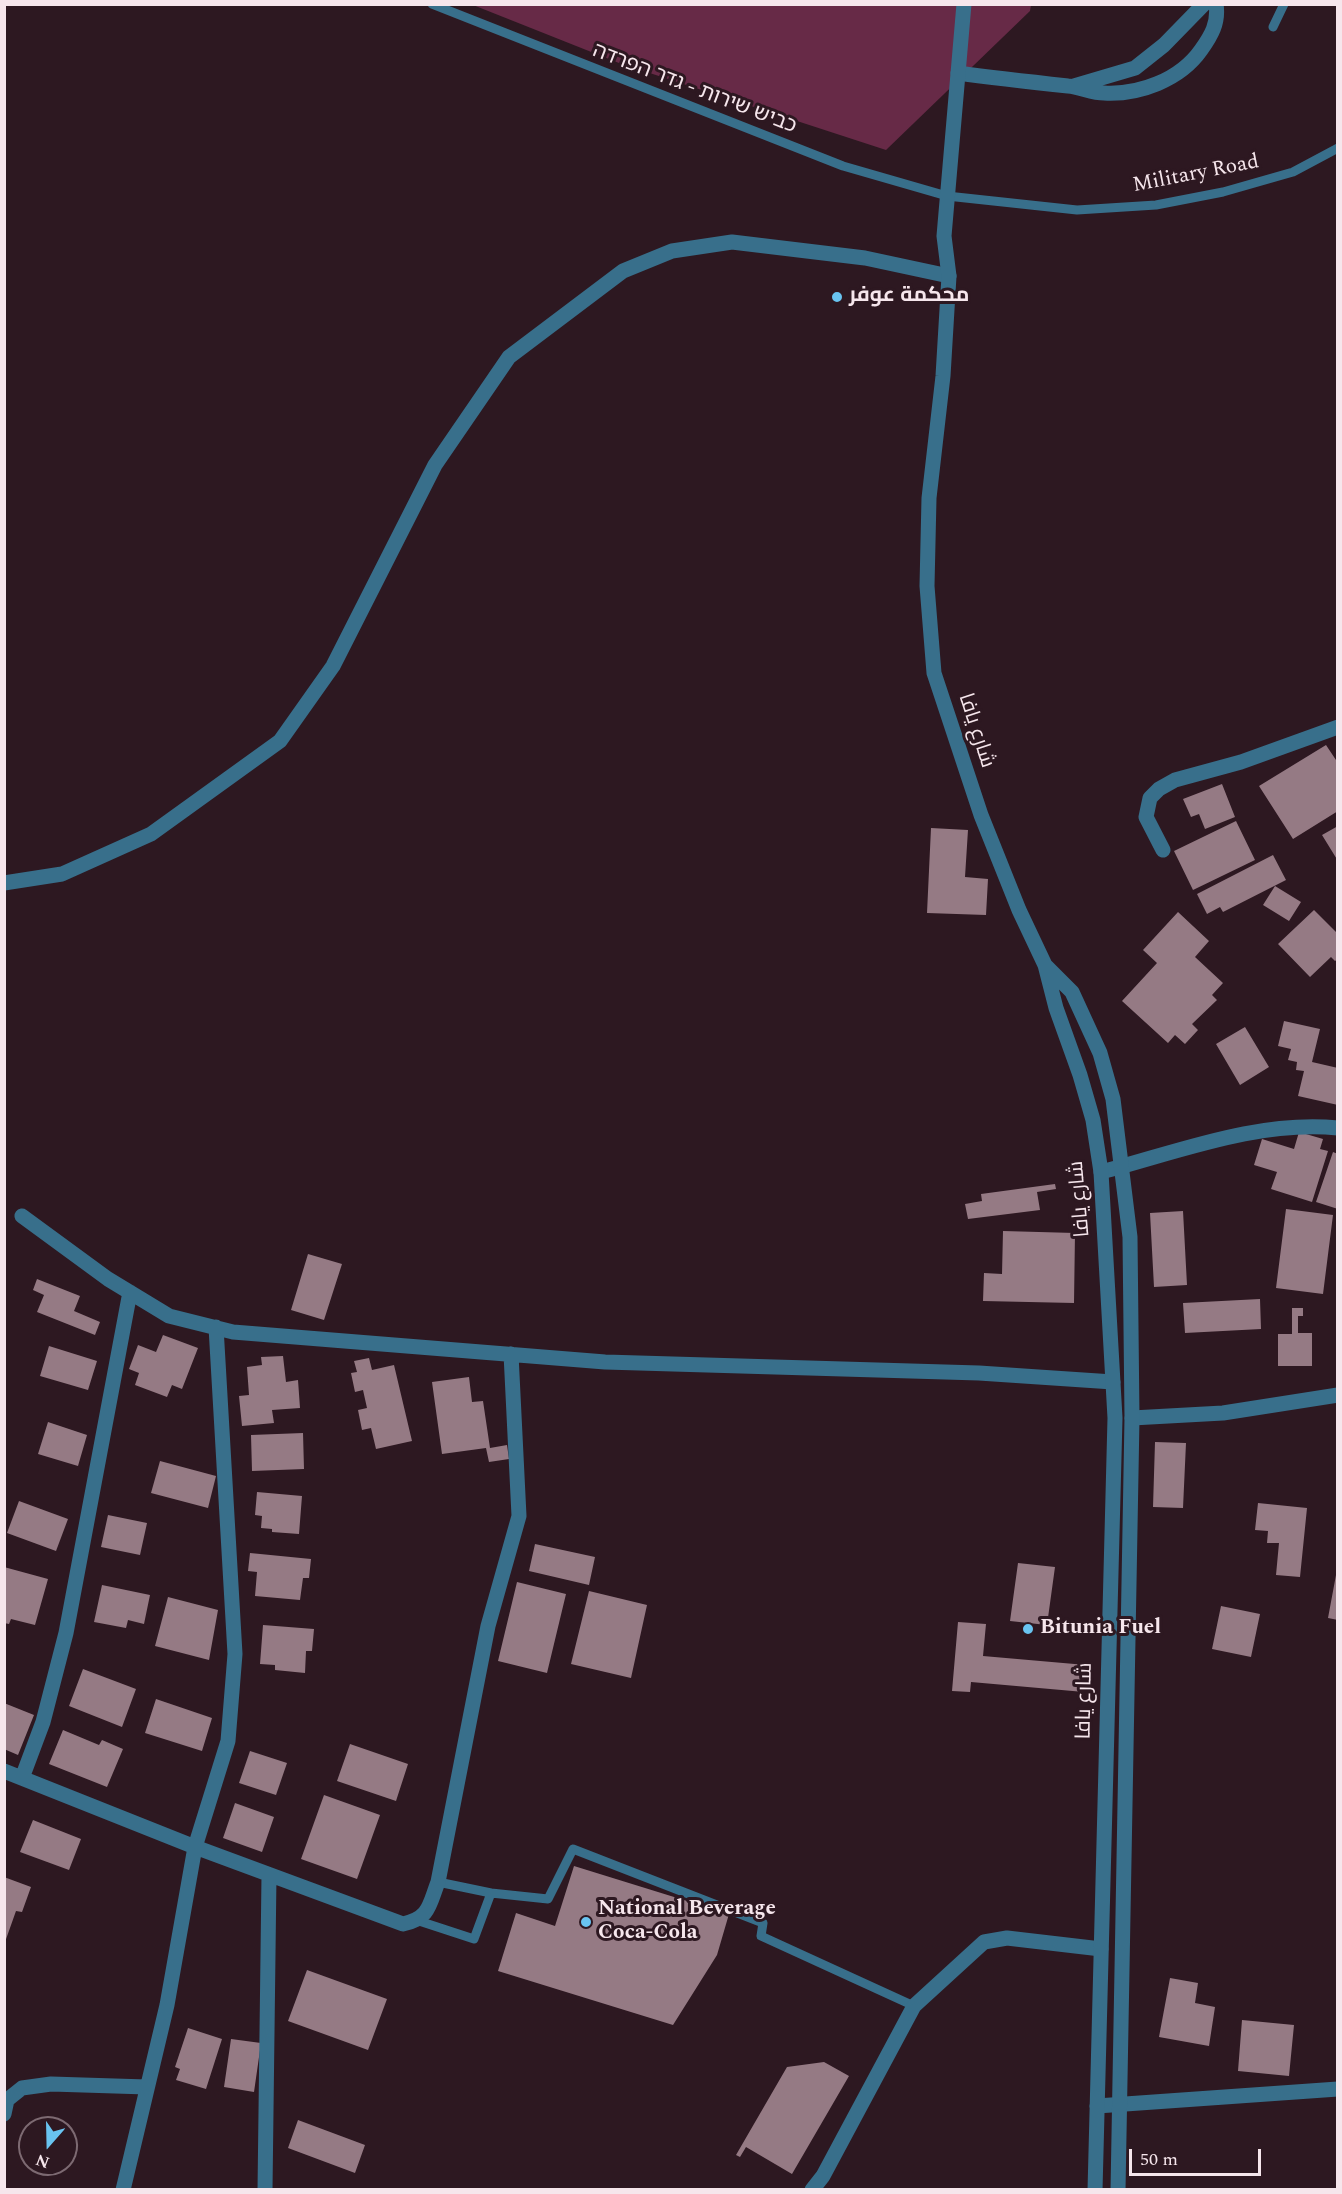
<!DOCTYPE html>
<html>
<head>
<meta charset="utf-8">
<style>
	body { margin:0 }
	#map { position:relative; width:1342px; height:2194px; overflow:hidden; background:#2d1821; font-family:Spectral,serif }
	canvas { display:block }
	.frame { position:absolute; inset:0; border:6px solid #f6e6ec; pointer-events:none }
	.north { position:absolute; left:18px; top:2116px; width:60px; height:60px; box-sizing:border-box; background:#2d1821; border:2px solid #7d6a72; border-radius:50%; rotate:200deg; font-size:16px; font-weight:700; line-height:24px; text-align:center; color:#f6e6ec }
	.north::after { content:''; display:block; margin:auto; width:21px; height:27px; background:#69c4f1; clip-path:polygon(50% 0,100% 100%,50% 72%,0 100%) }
	.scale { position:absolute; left:1129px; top:2149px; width:132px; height:27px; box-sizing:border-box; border:3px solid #f6e6ec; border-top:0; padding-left:8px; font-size:18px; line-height:21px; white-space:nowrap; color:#f6e6ec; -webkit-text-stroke:4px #2d1821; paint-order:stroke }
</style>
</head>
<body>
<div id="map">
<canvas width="1342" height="2194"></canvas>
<div class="frame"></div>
<div class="north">N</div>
<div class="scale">50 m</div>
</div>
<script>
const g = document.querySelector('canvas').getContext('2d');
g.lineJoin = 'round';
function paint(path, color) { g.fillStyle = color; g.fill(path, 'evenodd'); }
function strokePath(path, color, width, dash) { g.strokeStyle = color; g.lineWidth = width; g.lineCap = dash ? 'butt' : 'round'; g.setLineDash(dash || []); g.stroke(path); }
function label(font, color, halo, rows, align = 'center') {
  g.font = font + ' Spectral,Cairo,"Noto Sans Hebrew",serif'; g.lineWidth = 6; g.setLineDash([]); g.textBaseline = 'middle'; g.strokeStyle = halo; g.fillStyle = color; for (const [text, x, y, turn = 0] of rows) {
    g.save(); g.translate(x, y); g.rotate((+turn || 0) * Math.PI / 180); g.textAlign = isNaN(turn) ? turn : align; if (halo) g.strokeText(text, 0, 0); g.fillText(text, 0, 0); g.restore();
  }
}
paint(new Path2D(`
	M473,5H1031L1030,11L886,150L619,63Z`), '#672a47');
paint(new Path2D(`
	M1326,745L1338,763V811L1293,839L1259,786Z
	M1222,784L1235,817L1205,829L1199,814L1191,817L1183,799Z
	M1236,821L1255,860L1193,890L1174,851Z
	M1338,826V861L1322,835Z
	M931,828L968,830L965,877L988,879L986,915L927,913Z
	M1273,855L1286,880L1223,912L1220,907L1207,914L1197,894Z
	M1275,886L1301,902L1289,921L1263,905Z
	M1314,910L1338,934V959L1335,961L1331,957L1310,977L1278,944Z
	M1178,912L1209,941L1195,957L1223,983L1212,995L1217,1000L1192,1024L1198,1030L1185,1044L1175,1035L1168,1043L1122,1001L1157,963L1143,950Z
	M1284,1021L1320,1029L1312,1062L1338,1068V1105L1298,1096L1304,1071L1296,1070L1297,1062L1288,1060L1291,1049L1278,1046Z
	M1245,1027L1269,1067L1240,1085L1216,1044Z
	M1299,1132L1323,1139L1320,1149L1328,1151L1312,1202L1271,1189L1277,1172L1254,1165L1262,1139L1294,1149Z
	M1333,1152L1338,1154V1209L1316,1202Z
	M1055,1184L1056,1189L1037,1192L1040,1210L968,1219L965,1204L982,1201L981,1194Z
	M1286,1209L1333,1215L1323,1294L1276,1288Z
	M1183,1211L1187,1285L1154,1287L1150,1213Z
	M1003,1231L1075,1233L1074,1303L983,1301L984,1273L1002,1274Z
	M308,1254L342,1264L324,1320L291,1310Z
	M37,1279L80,1296L74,1311L100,1322L95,1335L37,1312L44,1295L33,1290Z
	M1260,1299L1261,1329L1185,1333L1183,1303Z
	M1292,1308H1303V1316H1298V1333H1312V1366H1278V1334H1292Z
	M163,1335L198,1348L182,1389L172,1385L167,1397L135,1385L139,1373L129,1369L138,1345L156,1352Z
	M49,1346L97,1361L88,1390L40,1376Z
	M283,1356L286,1382L298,1380L300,1408L272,1410L274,1423L242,1426L239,1396L249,1395L247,1367L262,1365L261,1357Z
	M369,1358L372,1370L394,1365L412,1441L376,1449L371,1428L362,1430L358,1410L367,1408L363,1390L355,1392L351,1373L357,1372L354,1361Z
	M469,1377L472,1402L483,1401L490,1448L507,1445L509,1459L489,1462L486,1448L442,1454L432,1382Z
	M48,1422L87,1435L78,1466L38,1454Z
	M303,1433L304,1469L252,1471L251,1435Z
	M1155,1442L1186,1443L1183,1508L1153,1507Z
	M160,1461L216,1476L208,1508L151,1493Z
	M257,1492L302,1496L299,1534L272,1532V1529L261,1528L262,1516L255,1515Z
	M19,1501L68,1519L56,1551L7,1533Z
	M1258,1503L1307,1508L1300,1577L1276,1575L1279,1543H1267L1268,1531L1255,1530Z
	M108,1515L147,1523L140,1555L101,1547Z
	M535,1544L595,1557L589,1585L529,1571Z
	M250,1553L311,1559L309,1578H303L300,1600L255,1596L257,1572L248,1571Z
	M1018,1563L1055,1567L1047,1625L1010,1621Z
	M4,1567L48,1579L35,1625L11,1619L9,1624L4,1623Z
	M1336,1575H1338V1620L1328,1618Z
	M517,1582L566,1594L547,1673L498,1661Z
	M102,1585L150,1595L144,1624L128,1620L126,1628L94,1622Z
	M589,1591L647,1605L631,1678L571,1664Z
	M168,1597L218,1610L209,1660L155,1646Z
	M1221,1606L1260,1614L1251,1657L1212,1649Z
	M958,1622L986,1624L983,1656L1086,1665L1084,1692L971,1682L970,1692L952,1691Z
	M263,1625L314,1629L312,1651H306L305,1673L275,1670V1665L260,1664Z
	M83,1669L136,1689L122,1727L69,1706Z
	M156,1699L212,1718L202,1751L145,1733Z
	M4,1703L34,1715L18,1755L4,1749Z
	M63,1730L99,1745L102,1740L123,1749L107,1787L49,1764Z
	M350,1744L408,1764L396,1801L337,1781Z
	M250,1751L287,1763L276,1795L239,1783Z
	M324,1795L380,1815L357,1879L301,1859Z
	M235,1803L274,1817L262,1852L223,1838Z
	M33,1820L81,1839L69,1870L20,1852Z
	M574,1866L729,1914L717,1955L673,2025L498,1971L516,1913L555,1926Z
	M4,1877L31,1887L22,1912L16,1911L5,1942Z
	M307,1970L387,1999L368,2050L288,2021Z
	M1170,1978L1198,1983L1195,2003L1215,2007L1209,2046L1159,2037Z
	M1242,2020L1294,2025L1289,2076L1238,2071Z
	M188,2028L222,2039L206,2089L176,2080L180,2069L175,2067Z
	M231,2039L261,2043L254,2092L224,2087Z
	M824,2062L849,2076L792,2174L746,2147L740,2157L736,2155L787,2067Z
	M298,2120L365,2145L355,2173L288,2148Z`), '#957a84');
strokePath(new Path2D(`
	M432,4L843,166L947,196L1077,210L1156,205L1223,192L1293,172L1338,148
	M1273,27L1284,4
	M491,1893L548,1899L573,1849L763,1923L761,1936L914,2006
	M419,1921L474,1939L491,1893L438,1882`), '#386f8b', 9);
strokePath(new Path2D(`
	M958,73C995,78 1031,82 1068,86C1080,87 1092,93 1104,93C1139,95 1180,80 1201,50C1211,36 1219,23 1216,4
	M1074,86L1135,68L1164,45L1204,4
	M1163,850L1146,817L1150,798L1159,789L1175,780L1241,762L1338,727
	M4,883L62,874L151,834L280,741L333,666L435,465L509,357L623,271L672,251L732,242L865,258L949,276
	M1101,1172C1178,1152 1258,1120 1338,1128
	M22,1216L108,1279L169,1316L233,1332L605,1362L979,1373L1113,1382
	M1132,1418L1223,1413L1338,1395
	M4,1771L195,1847L403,1924C430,1918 429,1905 438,1882L488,1626L519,1516L511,1354
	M22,1778L43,1722L66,1633L130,1292
	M1097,2106L1338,2089
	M4,2114L7,2100L22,2088L51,2084L147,2087
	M123,2190L167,2005L195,1847L228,1741L235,1654L216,1327
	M265,2190L269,1875
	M812,2190L823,2176L914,2006L984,1942L1007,1938L1101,1949`), '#386f8b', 15);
strokePath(new Path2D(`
	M964,4L944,236L949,276L943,376L929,498L927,586L934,673L981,815L1019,910L1045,965L1056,1008L1080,1075L1093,1120L1101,1172L1115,1418L1095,2190
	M1045,965L1072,992L1100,1053L1113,1099L1130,1237L1132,1418L1118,2190`), '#386f8b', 15);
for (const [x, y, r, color] of [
	[837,297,6,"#69c4f1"],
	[1028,1629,6,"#69c4f1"],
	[586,1922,6,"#69c4f1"]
]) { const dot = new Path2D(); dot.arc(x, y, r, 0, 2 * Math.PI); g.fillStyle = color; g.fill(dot); strokePath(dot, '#2d1821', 2); }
label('21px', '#f6e6ec', '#2d1821', [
	["כביש שירות - גדר הפרדה",694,90,21],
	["Military Road",1196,175,-11],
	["شارع يافا",975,731,72],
	["شارع يافا",1081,1199,-95],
	["شارع يافا",1086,1701,-89]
]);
label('bold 21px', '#f6e6ec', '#2d1821', [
	["محكمة عوفر",849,297],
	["Bitunia Fuel",1040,1629],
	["National Beverage",598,1910],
	["Coca-Cola",598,1934]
], 'left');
</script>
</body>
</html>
